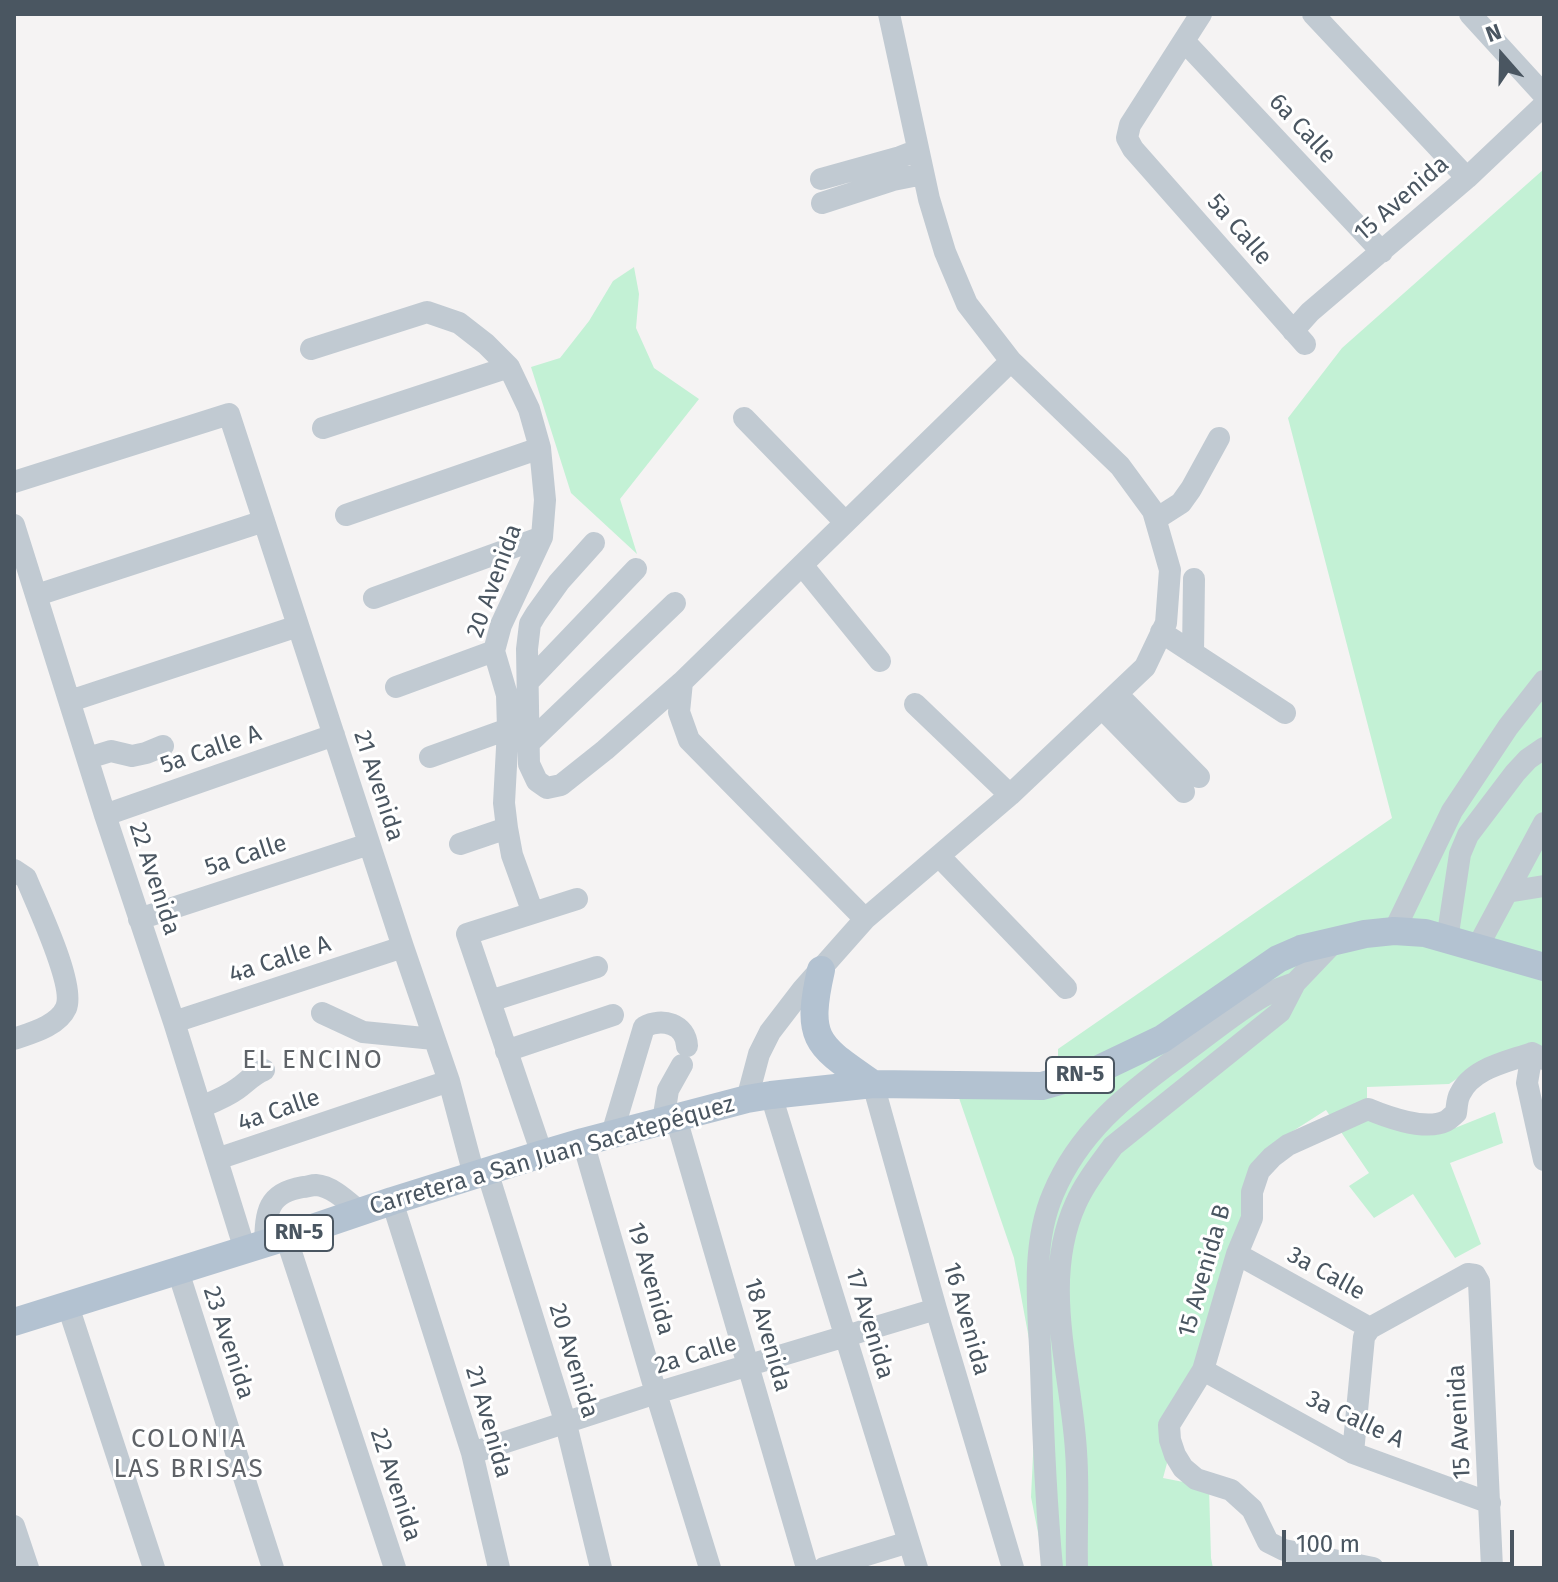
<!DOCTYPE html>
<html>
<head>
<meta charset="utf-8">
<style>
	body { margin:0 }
	#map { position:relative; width:1558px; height:1582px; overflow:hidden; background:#f5f3f3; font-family:"Fira Sans",sans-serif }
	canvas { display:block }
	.frame { position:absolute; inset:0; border:16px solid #4a5661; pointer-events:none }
	.north { position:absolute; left:1462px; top:16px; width:80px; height:80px; -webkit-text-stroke:6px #fff; paint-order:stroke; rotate:340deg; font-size:22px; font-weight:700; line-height:32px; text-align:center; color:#4a5661 }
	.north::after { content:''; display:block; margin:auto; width:28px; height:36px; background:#4a5661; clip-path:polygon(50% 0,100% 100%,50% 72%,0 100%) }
	.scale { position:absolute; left:1282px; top:1530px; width:232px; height:36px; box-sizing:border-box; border:4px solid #4a5661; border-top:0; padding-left:10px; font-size:24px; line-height:28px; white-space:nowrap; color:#4a5661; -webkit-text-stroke:6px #fff; paint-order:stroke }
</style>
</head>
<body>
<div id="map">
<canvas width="1558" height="1582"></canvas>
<div class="frame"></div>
<div class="north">N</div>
<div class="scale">100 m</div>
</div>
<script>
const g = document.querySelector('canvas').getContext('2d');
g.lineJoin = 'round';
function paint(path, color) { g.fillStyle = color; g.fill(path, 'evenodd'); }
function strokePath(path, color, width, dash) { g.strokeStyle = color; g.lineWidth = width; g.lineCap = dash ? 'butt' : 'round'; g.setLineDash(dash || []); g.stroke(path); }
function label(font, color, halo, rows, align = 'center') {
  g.font = font + ' "Fira Sans",sans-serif'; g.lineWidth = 6; g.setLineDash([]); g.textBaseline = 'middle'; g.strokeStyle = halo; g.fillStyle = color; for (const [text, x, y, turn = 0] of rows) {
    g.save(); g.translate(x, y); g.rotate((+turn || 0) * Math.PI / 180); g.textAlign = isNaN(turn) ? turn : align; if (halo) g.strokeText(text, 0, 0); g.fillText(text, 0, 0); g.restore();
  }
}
paint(new Path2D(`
	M1544,169V1063L1470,1070L1449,1084L1367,1087V1102L1455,1128L1495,1112L1503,1143L1450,1163L1481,1244L1455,1258L1413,1194L1374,1218L1349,1186L1369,1173L1326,1110L1279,1140L1244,1213L1191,1374L1163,1478L1209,1487L1211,1558L1213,1568H1045L1031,1497L1034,1435L1029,1339L1014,1258L959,1098L1058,1091V1049L1392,818L1288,418L1342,348Z
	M634,267L639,294L636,328L654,368L699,399L620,499L637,554L571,493L531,367L560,358L589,321L613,281Z`), '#c3f1d5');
strokePath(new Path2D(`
	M1201,14L1130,125L1127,138L1133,149L1305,344
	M1313,14L1467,178
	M1470,14L1544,95
	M1184,41L1382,252
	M821,179L900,157L918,150
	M822,203L893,180L923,174
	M1293,331L1310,312L1467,178L1544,105
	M311,349L427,312L459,323L486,344L509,367L529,409L540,448L545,500L542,537L501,625L494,651L507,695L508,729L504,803L507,828L512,855L533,913
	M744,418L845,522
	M323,428L509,367
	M14,482L229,414L403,947L449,1081L474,1175
	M346,515L540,448
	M1156,519L1181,503L1191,489L1219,438
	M14,525L105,815L174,1022L245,1250
	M594,543L559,582L536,614L530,624L527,649L529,764L537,781L547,788L561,785L605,750L682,682
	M802,565L880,661
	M37,595L264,521
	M374,598L542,537
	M1161,632L1285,713
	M1193,653L1194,579
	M528,682L636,569
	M396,687L494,651
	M1117,694L1199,777
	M70,701L298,626
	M915,704L1010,795
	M1102,708L1184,792
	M530,742L675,603
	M430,757L508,729
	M88,758L111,751L132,756L146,753L163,746
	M105,815L334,735
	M460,844L507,828
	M939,856L1066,988
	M14,870L26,878C36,903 76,985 66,1008C58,1026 31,1033 14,1039
	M1507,892L1544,823
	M139,919L369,844
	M865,919L689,740L679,712L682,682L1011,361
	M1394,931L1452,811L1508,727L1544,681
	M1447,940L1460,854L1468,835L1515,773L1528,759L1544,748
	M1477,948L1507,892L1544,886
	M490,1001L597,967
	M322,1013L363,1032L434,1039
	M174,1022L403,947
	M506,1051L613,1015
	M1532,1053L1527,1083L1544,1160
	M873,1084L936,1309L1013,1568
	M771,1095L917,1568
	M747,1099L759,1054L770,1032L803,989L865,919L1010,795L1145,667L1166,623L1170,570L1153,511L1120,466L1011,361L967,304L945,252L929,199L889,14
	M201,1107C213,1102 226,1097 237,1089C247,1082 252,1075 264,1070
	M676,1118L807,1568
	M663,1121L668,1090L682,1065
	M612,1134L644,1027C662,1017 686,1024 687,1046
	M583,1142L656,1393L710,1568
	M542,1154L467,934L577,899
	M217,1159L449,1081
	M487,1171L566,1424L601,1568
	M392,1201L472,1453L499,1568
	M286,1237L395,1568
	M265,1244C266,1212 267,1193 303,1187C307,1187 311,1185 316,1185C332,1186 348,1202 360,1212
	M1237,1254L1370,1328L1468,1274L1475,1275L1479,1282L1492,1568
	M178,1271L273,1568
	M68,1306L154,1568
	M1203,1370L1353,1453L1490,1503
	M472,1453L656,1393L936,1309
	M1353,1453L1364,1337L1370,1328
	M14,1526L28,1568
	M824,1568L909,1542
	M1052,1568C1046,1501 1043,1435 1041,1368C1039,1311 1030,1248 1053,1194C1079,1132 1126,1095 1178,1057C1205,1038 1234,1013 1262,997C1272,991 1284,987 1295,983
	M1077,1568C1076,1529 1079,1490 1076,1451C1071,1369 1040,1282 1076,1203C1085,1182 1100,1164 1113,1146L1280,1012L1295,983L1337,939
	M1373,1568L1284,1550L1268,1542L1252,1509L1231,1490L1196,1479L1183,1468L1175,1455L1170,1440L1169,1425L1203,1370L1237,1254L1252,1218V1192L1259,1171L1272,1157L1288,1145L1368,1109C1387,1117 1426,1131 1446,1121C1450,1119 1453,1115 1456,1113C1457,1106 1457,1099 1460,1094C1472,1068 1507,1062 1532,1053L1544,1059`), '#c1cad2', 22);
strokePath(new Path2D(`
	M821,970C805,1041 817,1045 873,1084
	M14,1322L286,1237L392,1201L542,1154L583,1142L747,1099L771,1095L873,1084L1042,1086L1095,1071L1162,1039L1278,959L1301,949L1365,934L1394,931L1425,933L1544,967`), '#b3c2d1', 28);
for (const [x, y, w] of [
	[1080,1075,68],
	[299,1233,68]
]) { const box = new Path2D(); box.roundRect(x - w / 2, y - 18, w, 36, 6); g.fillStyle = '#fff'; g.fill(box); strokePath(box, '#4a5661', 2); }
label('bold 22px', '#4a5661', null, [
	["RN-5",1080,1075],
	["RN-5",299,1233]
]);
label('24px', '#4a5661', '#fff', [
	["6a Calle",1302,129,47],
	["15 Avenida",1402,199,-41],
	["5a Calle",1239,230,49],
	["20 Avenida",495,581,-70],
	["5a Calle A",211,750,-19],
	["21 Avenida",378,786,72],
	["5a Calle",246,856,-18],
	["22 Avenida",154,879,72],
	["4a Calle A",280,960,-18],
	["4a Calle",279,1111,-19],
	["Carretera a San Juan Sacatepéquez",552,1156,-16],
	["15 Avenida B",1205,1271,-74],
	["3a Calle",1326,1274,29],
	["19 Avenida",650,1279,74],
	["16 Avenida",966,1319,74],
	["17 Avenida",869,1324,73],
	["18 Avenida",767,1335,74],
	["23 Avenida",228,1343,72],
	["2a Calle",696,1355,-17],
	["20 Avenida",573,1361,73],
	["3a Calle A",1355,1420,25],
	["21 Avenida",488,1422,74],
	["15 Avenida",1460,1422,-93],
	["22 Avenida",395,1485,72]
]);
g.letterSpacing = '2px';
label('26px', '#5f6368', '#fff', [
	["EL ENCINO",313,1061],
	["COLONIA",189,1440],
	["LAS BRISAS",189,1470]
]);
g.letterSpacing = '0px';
</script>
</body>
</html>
